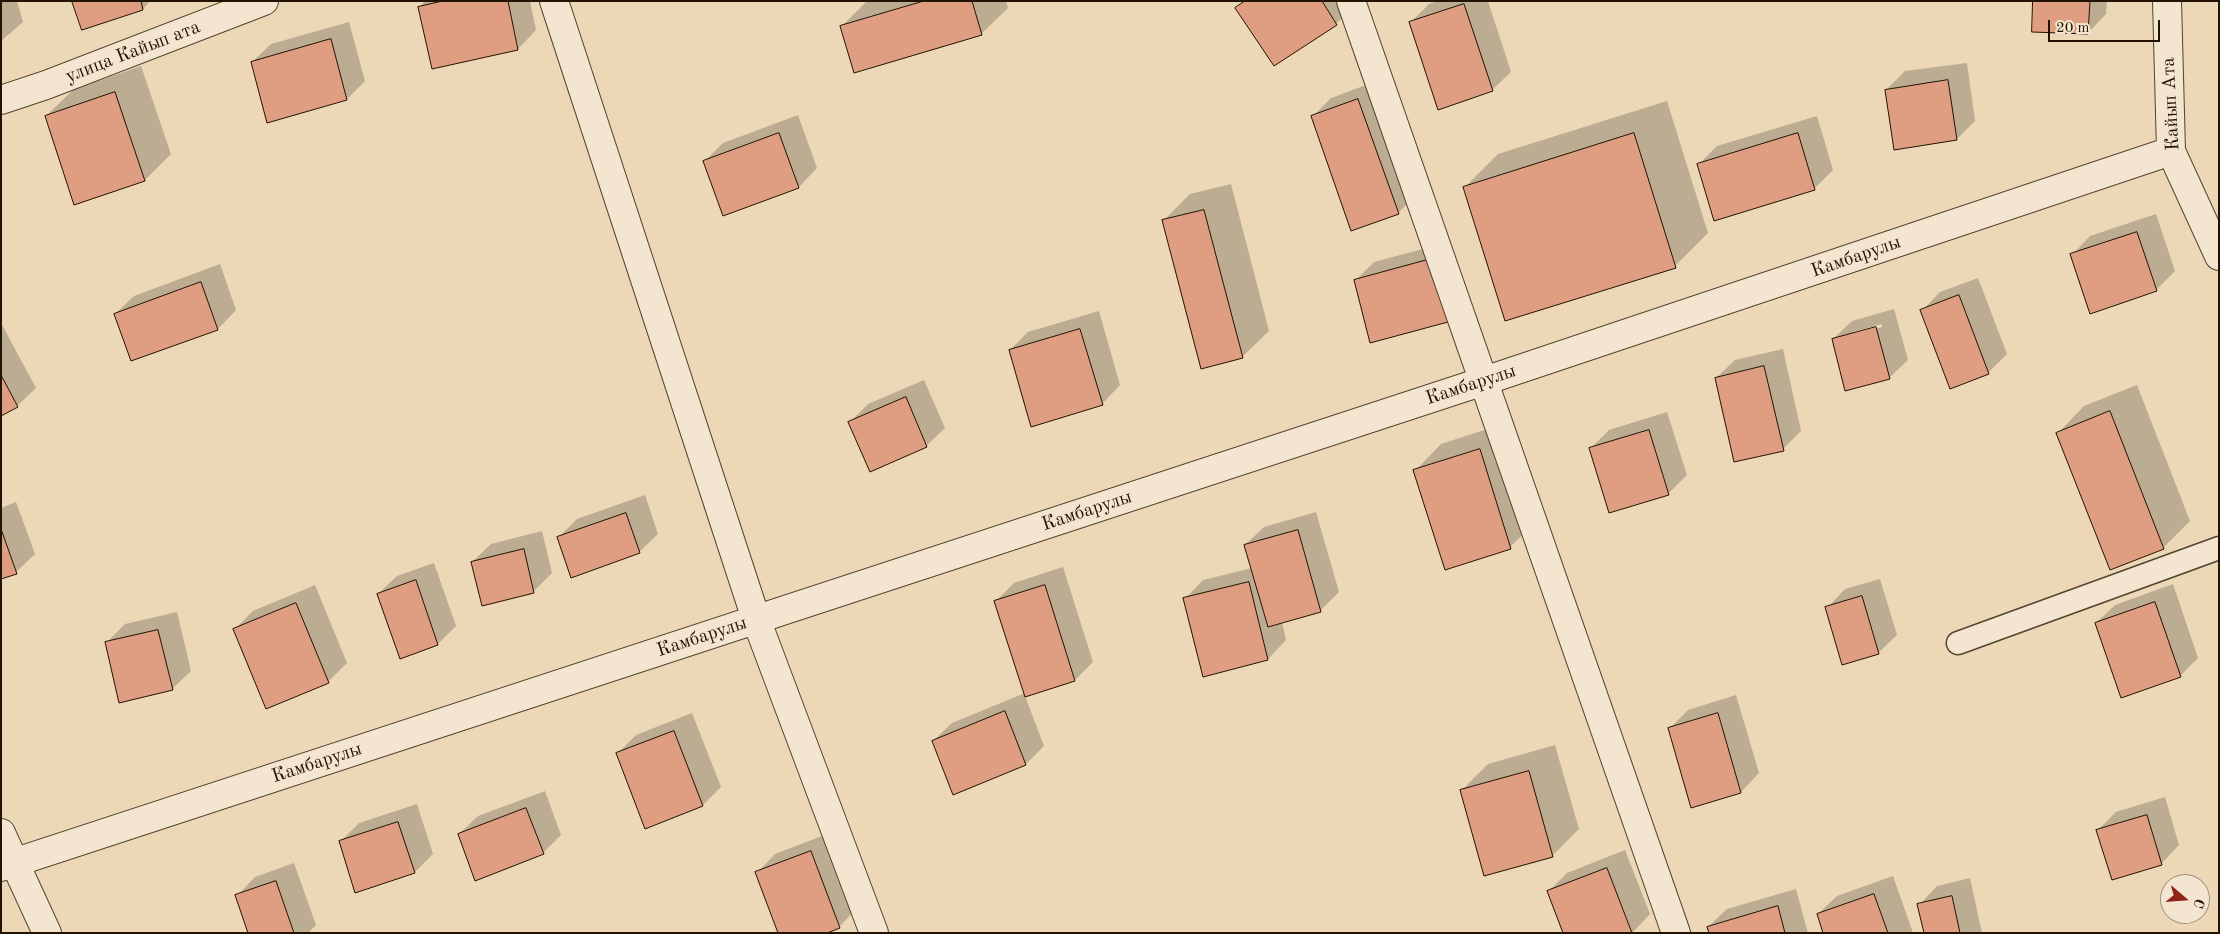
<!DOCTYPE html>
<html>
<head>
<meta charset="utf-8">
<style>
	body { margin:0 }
	#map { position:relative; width:2220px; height:934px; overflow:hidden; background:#ecd7b6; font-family:"Old Standard TT",serif }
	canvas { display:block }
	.frame { position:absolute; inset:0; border:2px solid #221302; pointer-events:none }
	.north { position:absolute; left:2160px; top:874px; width:50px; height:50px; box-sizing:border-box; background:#f3e5d0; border:1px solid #9f917e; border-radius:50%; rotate:108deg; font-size:14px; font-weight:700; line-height:20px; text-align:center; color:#221302 }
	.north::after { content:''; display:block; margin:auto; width:18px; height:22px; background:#8f2418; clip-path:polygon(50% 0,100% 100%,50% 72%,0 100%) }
	.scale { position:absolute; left:2048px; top:20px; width:112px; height:22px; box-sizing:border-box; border:2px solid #221302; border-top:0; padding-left:6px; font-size:15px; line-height:18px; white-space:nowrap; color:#221302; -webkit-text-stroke:4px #f3e5d0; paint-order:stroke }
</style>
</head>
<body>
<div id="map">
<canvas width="2220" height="934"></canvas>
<div class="frame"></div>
<div class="north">С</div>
<div class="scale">20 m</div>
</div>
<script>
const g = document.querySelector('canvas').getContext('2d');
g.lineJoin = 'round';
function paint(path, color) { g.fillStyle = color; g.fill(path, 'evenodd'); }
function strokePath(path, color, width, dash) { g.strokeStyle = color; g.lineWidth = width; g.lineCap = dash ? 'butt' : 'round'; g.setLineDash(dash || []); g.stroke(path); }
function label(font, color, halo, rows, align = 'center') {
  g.font = font + ' "Old Standard TT",serif'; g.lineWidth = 4; g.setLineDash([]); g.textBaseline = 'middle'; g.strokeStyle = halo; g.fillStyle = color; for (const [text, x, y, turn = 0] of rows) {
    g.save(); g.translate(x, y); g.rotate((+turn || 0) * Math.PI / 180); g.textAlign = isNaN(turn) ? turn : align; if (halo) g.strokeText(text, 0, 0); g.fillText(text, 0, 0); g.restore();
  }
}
paint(new Path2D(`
	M1,1H17L23,22L1,41Z
	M74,1H150L143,9Z
	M425,1H530L536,30L518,49L433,67L420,7Z
	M867,1H1006L1008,8L981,34L842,26Z
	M1243,1H1352L1355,5L1336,24L1274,65L1237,8Z
	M1438,1H1488L1511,72L1492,90L1410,23L1429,4Z
	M2034,1H2107L2106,14L2088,33Z
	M349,22L365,81L347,99L252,62L271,44Z
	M1967,63L1975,121L1957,139L1886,90L1905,71Z
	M141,66L171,154L145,180L46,116L73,90Z
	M1377,81L1416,195L1398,213L1312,117L1331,98Z
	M1667,101L1708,233L1675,266L1465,187L1498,154Z
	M798,115L817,168L799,187L723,215L704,162L723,143Z
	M1817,116L1833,170L1815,188L1715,219L1698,165L1717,146Z
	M1231,184L1269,331L1242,357L1163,221L1190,194Z
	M2156,214L2175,271L2156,290L2072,255L2090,236Z
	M1449,242L1465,303L1447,321L1355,281L1374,262Z
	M220,264L236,310L218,329L132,360L115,314L134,296Z
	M1978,278L2007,354L1988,373L1922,311L1940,292Z
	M1894,309L1908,360L1889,378L1833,339L1852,321ZM1882,324V327L1853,335V332Z
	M1099,311L1120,385L1102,404L1010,350L1028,332Z
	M1,323L36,388L17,406L1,415Z
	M1783,349L1801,431L1783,449L1716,378L1735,360Z
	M924,380L945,428L926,446L850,422L868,404Z
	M2137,385L2190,521L2163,548L2058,433L2084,406Z
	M1667,412L1687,475L1668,494L1590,449L1609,430Z
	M1506,423L1537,521L1510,547L1415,471L1441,444Z
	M645,495L658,534L639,552L558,538L577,519Z
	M16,502L35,554L16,572L1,578V508Z
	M1316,512L1339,592L1320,611L1282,622L1286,640L1268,659L1185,599L1203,580L1252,568L1245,545L1264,527Z
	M542,531L552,573L533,592L472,562L491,544Z
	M434,563L456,626L438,644L401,657L378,594L397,576Z
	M1063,567L1093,662L1075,680L1025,696L1044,746L1026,764L954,793L933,741L952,723L1025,693L996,601L1014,583Z
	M1880,579L1897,635L1878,653L1827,608L1845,589Z
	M2173,584L2198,658L2180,676L2096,623L2115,605Z
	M315,585L347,663L328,682L267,708L235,629L253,611Z
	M177,612L191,671L172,689L106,643L125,624Z
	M1736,695L1759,773L1741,792L1669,729L1688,710Z
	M692,713L721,787L703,805L646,828L617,754L636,735Z
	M1555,745L1579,829L1552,856L1462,790L1488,764Z
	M545,791L561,835L543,853L459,834L478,816Z
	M2165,797L2179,845L2161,864L2098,830L2116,812Z
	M417,804L433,854L415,872L340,842L359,823Z
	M830,833L857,908L839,927L757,873L775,854Z
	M1625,850L1650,914L1632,933L1548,892L1567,873Z
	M294,863L316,925L308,933H249L237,896L255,877Z
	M1893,876L1913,933H1825L1818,914L1837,896Z
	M1970,878L1982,933H1925L1919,905L1937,886Z
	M1796,889L1808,933H1710L1708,927L1727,909Z`), '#0003');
const building = new Path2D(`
	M72,1H141L143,10L82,30Z
	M443,1H508L518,50L432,69L418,7Z
	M924,1H972L982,35L854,73L840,26Z
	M1245,1H1322L1337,25L1274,66L1235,8Z
	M2033,1H2090L2088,34L2032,32Z
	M1464,4L1493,91L1438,110L1409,22Z
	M331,39L347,100L267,123L251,62Z
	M1948,80L1957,140L1894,150L1885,90Z
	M115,92L145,181L74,205L45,116Z
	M1358,99L1399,214L1351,231L1311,116Z
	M779,133L799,188L723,216L703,161Z
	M1634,133L1676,268L1505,321L1463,187Z
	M1798,133L1815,190L1714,221L1697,164Z
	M1204,210L1243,358L1201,369L1162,220Z
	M2137,232L2157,291L2090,314L2070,254Z
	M1431,259L1448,322L1370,343L1354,280Z
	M201,282L218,330L131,361L114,314Z
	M1959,295L1989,374L1950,389L1920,310Z
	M1876,327L1890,379L1845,391L1832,339Z
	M1080,329L1103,405L1031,427L1009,350Z
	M1764,366L1784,451L1734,462L1715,378Z
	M1,375L18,407L1,416Z
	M906,397L927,447L870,472L848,422Z
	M2110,411L2164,549L2110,570L2056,433Z
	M1649,430L1669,495L1609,513L1589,448Z
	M1480,449L1511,549L1445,570L1413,470Z
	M626,513L640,553L571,578L557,537Z
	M1,529L17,574L1,579Z
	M1298,530L1321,612L1268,627L1244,545Z
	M524,549L534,593L482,606L471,562Z
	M416,580L438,645L400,659L377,594Z
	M1249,582L1268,660L1203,677L1183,598Z
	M1045,585L1075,681L1025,697L994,601Z
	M1862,596L1879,654L1842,665L1825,607Z
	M2155,602L2181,677L2121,698L2095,623Z
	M296,603L329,683L266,709L233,629Z
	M158,630L173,690L119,703L105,642Z
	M1005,711L1026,765L953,795L932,741Z
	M1718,713L1741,793L1691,808L1668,728Z
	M674,731L703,806L645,829L616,753Z
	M1529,771L1553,857L1484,876L1460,790Z
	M526,808L544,854L475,881L458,834Z
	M2147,815L2162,865L2112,880L2096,830Z
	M398,822L415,873L355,893L339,841Z
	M811,851L840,928L827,933H778L755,872Z
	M1607,868L1632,933H1563L1547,891Z
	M276,881L294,933H248L235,895Z
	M1874,894L1888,933H1823L1817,914Z
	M1952,896L1960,933H1924L1917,904Z
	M1778,906L1785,933H1709L1707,927Z`);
paint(building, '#df9d81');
strokePath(building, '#221302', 1);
const service = new Path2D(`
	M1958,643L2219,548`);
const minor = new Path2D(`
	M554,1L756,619L874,933
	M1351,1L1676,933
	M1,100L46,85L264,1
	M1,833L47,933`);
const tertiary = new Path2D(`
	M2167,1L2171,151L2219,256
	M1,867L1484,381L2171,151`);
strokePath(service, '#54442f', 25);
strokePath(minor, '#54442f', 30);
strokePath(tertiary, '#54442f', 30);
strokePath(service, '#f3e5d0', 22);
strokePath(minor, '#f3e5d0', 28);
strokePath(tertiary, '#f3e5d0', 28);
label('19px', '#221302', '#f3e5d0', [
	["улица Кайып ата",133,52,-21],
	["Кайып Ата",2171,104,-93],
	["Камбарулы",1856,257,-19],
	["Камбарулы",1471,385,-18],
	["Камбарулы",1087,511,-18],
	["Камбарулы",702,637,-18],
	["Камбарулы",317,763,-18]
]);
</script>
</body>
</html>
